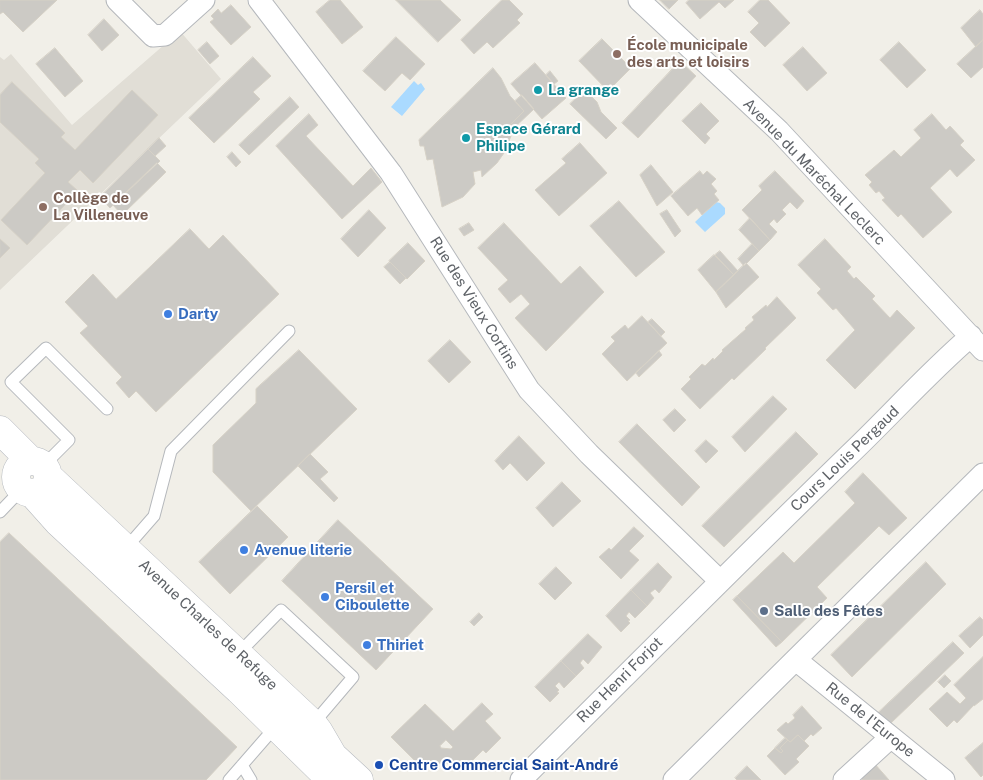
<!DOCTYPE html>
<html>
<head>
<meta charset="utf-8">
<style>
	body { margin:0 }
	canvas { display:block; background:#f1efe8 }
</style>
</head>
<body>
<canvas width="983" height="780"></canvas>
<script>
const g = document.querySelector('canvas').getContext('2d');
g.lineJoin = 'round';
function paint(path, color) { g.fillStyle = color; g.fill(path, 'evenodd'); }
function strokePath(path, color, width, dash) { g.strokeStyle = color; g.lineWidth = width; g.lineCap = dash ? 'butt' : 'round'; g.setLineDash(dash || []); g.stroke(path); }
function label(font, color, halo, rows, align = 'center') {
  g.font = font + ' "Public Sans",sans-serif'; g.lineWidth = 4; g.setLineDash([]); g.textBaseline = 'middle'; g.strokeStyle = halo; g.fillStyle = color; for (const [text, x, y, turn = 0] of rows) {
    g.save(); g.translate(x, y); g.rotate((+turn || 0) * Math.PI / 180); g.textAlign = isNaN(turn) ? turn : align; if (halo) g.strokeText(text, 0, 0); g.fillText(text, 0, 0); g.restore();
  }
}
paint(new Path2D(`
	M180,31L221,79L0,290V57L4,60L11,54L72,125Z`), '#e1ded6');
paint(new Path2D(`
	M414,81L418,85L421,83L425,89L402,116L391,107Z
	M716,202L720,203L725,208V214L705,232L695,222Z`), '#aadaff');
const building = new Path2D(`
	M0,0H57L23,32L3,12L0,14Z
	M330,0H340L363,27L342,44L316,12Z
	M396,0H440L461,20L438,42Z
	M502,0H509L523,14L517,20L520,23L493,48L487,42L474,54L461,40Z
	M660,0H678L669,9Z
	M689,0H734L725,8L719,2L700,19L686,3Z
	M760,0H768L790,23L765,47L750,32L759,23L748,12Z
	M231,5L251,27L231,45L210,22L214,19L211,16L218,9L221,13Z
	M980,10L983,14V40L976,47L961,28Z
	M104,19L119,35L102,51L88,35Z
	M396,37L425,64L410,80L402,73L385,91L363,71Z
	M602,39L631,68L608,91L579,61Z
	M983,40V67L971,78L957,64Z
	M207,42L219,56L210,64L198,50Z
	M899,42L926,70L907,88L880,60Z
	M803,47L827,73L807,91L783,65Z
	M55,48L83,81L65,97L36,64Z
	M253,57L271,76L253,92L260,99L214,143L189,118Z
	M680,61L696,76L638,138L622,123Z
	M535,63L566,98L542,119L511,84Z
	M493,68L501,78L510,96L524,111L508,127L512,130L511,136L504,153L497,163L482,177L481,170L473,172L475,184L463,197L442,207L433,159L427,160L424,146H420L419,140Z
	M550,71L558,81L554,84L546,75Z
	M12,82L65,133L61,137L75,150L132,90L158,115L93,183L80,170L68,182L78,191L27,245L1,220L45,173L35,163L39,159L0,122V95Z
	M585,90L597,102L601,112L617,128L606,139L570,104Z
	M522,95L534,109L512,130L508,127L524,111L515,101Z
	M290,97L299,107L249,155L239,145Z
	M701,103L719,121L706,134L710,138L705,144L682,121Z
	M309,114L318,125L306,136L353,186L371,168L382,182L342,219L276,146Z
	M932,114L946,130L950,126L964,141L960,145L975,160L957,177L950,169L930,188L952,212L923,238L901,214L898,217L882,200L885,198L879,191L876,193L869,185L872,182L865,175L894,150L901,157L921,138L914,130Z
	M159,138L166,146L155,156L148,149Z
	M580,143L607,173L559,216L535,190L566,163L562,159Z
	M148,149L160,161L110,208L100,197Z
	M232,152L241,162L236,167L227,157Z
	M157,163L166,172L122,215L113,205Z
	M651,165L673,192L657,206L640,175Z
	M700,171L703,175L707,171L716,179L711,184L717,191L714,194L719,200L702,215L697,208L688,216L671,196Z
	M775,171L804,201L797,209L790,202L782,210L786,214L777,223L774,219L769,224L777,232L770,240L742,210L762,190L759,186Z
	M619,201L665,252L636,277L590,226Z
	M369,210L386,228L358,257L341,239Z
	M667,210L681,231L675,237L660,214Z
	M750,218L770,240L759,251L739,230Z
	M469,223L474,230L464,236L459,229Z
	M504,223L561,284L580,266L604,292L546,351L515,318L530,304L521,294L510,303L498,289L508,280L478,248Z
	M190,229L209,249L223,235L279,294L156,412L136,391L129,398L116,383L122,377L80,333L88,326L65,302L93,274L116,299Z
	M0,239L10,248L0,258Z
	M825,239L851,267L847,271L854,279L856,277L875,296L872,299L890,318L897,310L915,328L855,389L826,360L855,330L836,308L833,310L817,293L821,289L798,265Z
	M408,243L425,261L407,279L389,261Z
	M752,244L759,251L744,266L738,259Z
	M720,251L738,271L734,275L715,255Z
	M714,255L734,275L716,292L698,270Z
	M390,262L406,278L400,284L384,267Z
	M746,263L759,277L726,308L716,292Z
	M777,297L796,318L765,348L766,349L734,380L732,378L700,409L681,389L691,379L689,377L702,364L705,366L713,358L714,360L723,351L722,350L746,329L745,328L754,320L752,317L766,305L767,307Z
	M642,316L667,343L627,381L602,354L615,341L611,337L625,325L628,329Z
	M652,319L665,332L661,336L648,322Z
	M450,340L471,362L449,383L428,361Z
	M299,350L357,409L251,511L213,472V445L256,403V389Z
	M659,351L662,355L639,377L636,373Z
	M773,396L787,409L745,452L732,437Z
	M675,409L686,420L674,432L663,420Z
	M637,424L700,487L682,506L619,442Z
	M796,432L818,454L724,547L702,526Z
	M519,436L545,463L527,481L510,463L503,470L495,461Z
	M706,440L718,451L706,463L695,451Z
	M310,454L328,472L320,479L338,498L334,502L298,466Z
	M863,473L907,518L889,535L879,526L817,587L827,598L782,642L737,596L783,552L794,563L855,503L845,492Z
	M562,482L581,501L553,527L536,508Z
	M257,506L288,537L230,594L199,562Z
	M338,520L433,609L376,670L282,581Z
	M634,527L644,536L629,551L639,560L621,579L599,557L609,548L611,550Z
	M9,533L237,747L206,780H0V542Z
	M926,562L946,584L852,677L831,655Z
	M658,563L672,577L659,593L655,589L650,593L654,598L647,606L631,590Z
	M556,567L572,583L555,600L539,584Z
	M631,590L647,606L635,618L629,612L626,616L630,620L628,621L630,623L621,632L606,616Z
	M737,596L782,642L776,647L733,600Z
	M479,613L483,617L474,626L470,622Z
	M980,617L983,620V635L970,648L959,636Z
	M588,634L602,647L588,664L583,659L580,663L584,668L576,676L561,661Z
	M953,642L964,653L891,723L878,713Z
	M983,657V699L974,706V705L957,723L954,720L947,727L929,709L947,692L960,704L966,698L954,685Z
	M561,661L576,676L564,688L559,682L555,686L559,690L557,692L559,693L550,702L535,687Z
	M945,675L951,681L944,688L938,682Z
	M482,703L493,714L485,721L501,738L486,753L483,750L471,762L469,760L465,764L436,763L426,762L425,760L419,765L391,737L425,704L453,731ZM446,740L453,747L451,749L441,748L440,746Z
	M802,706L822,728L813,736L811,734L804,741L798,735L790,742L777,730L786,722L788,724L795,718L793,715Z
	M798,735L809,746L796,759L799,762L785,775L767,756L775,748L781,753L783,751L780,748L788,740L790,742Z
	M785,738L788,740L780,748L783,751L781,753L775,748Z
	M983,743V775L981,777L965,758Z
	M874,763L889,780H863L859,776Z
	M747,766L761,780H737L735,778Z`);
paint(building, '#cccac5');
strokePath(building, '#d6d1c6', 1);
const lane = new Path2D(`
	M44,465L69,440L11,382L46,348L107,409
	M0,512L21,490
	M126,548L154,516L171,451L289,331
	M238,654L281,610L353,677L313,724
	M242,765L251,780
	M229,780L277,725`);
const street = new Path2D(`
	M117,0L153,36L165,35L204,0
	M259,0L391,173L529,390L589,454L720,581
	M639,0L779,131L983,350
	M796,660L944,780
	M521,780C630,671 739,562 849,455C890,416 928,373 971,336
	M674,780L983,474
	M844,780L891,737`);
const secondary = new Path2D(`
	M0,430L31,461
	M16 477a16 16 0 1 1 32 0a16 16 0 1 1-32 0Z
	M49,477L313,724L319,732L333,756L359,780
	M33,494L58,522L239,690L331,780`);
strokePath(lane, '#b5b8bc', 13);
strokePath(street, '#b5b8bc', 23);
strokePath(secondary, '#b6babf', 29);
strokePath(lane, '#fff', 11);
strokePath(street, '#fff', 21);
strokePath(secondary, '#fff', 28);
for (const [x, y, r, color] of [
	[617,54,5,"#8d6e63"],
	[538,90,5,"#0f9aa8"],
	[466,138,5,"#0f9aa8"],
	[43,207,5,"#8d6e63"],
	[168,314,5,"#3f7fe0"],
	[244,550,5,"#3f7fe0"],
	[325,597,5,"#3f7fe0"],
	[764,611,5,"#5c6f8a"],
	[367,645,5,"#3f7fe0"],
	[379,765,5,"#1a4fb4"]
]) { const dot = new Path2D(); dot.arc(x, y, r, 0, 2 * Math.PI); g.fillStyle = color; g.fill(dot); strokePath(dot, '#fff', 2); }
label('bold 15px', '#785e54', '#fff', [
	["École municipale",627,45],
	["des arts et loisirs",627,62],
	["Collège de",53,198],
	["La Villeneuve",53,215]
], 'left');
label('bold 15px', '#0d838f', '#fff', [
	["La grange",548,90],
	["Espace Gérard",476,129],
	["Philipe",476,146]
], 'left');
label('15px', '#5f6368', '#fff', [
	["Avenue du Maréchal Leclerc",814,172,46],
	["Rue des Vieux Cortins",474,303,58],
	["Cours Louis Pergaud",845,459,-44],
	["Avenue Charles de Refuge",208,625,43],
	["Rue Henri Forjot",620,680,-45],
	["Rue de l'Europe",870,720,39]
]);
label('bold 15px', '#366cbe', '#fff', [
	["Darty",178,314],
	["Avenue literie",254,550],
	["Persil et",335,588],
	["Ciboulette",335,605],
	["Thiriet",377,645]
], 'left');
label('bold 15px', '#4e5e75', '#fff', [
	["Salle des Fêtes",774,611]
], 'left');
label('bold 15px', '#164399', '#fff', [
	["Centre Commercial Saint-André",389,765]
], 'left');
</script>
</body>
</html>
